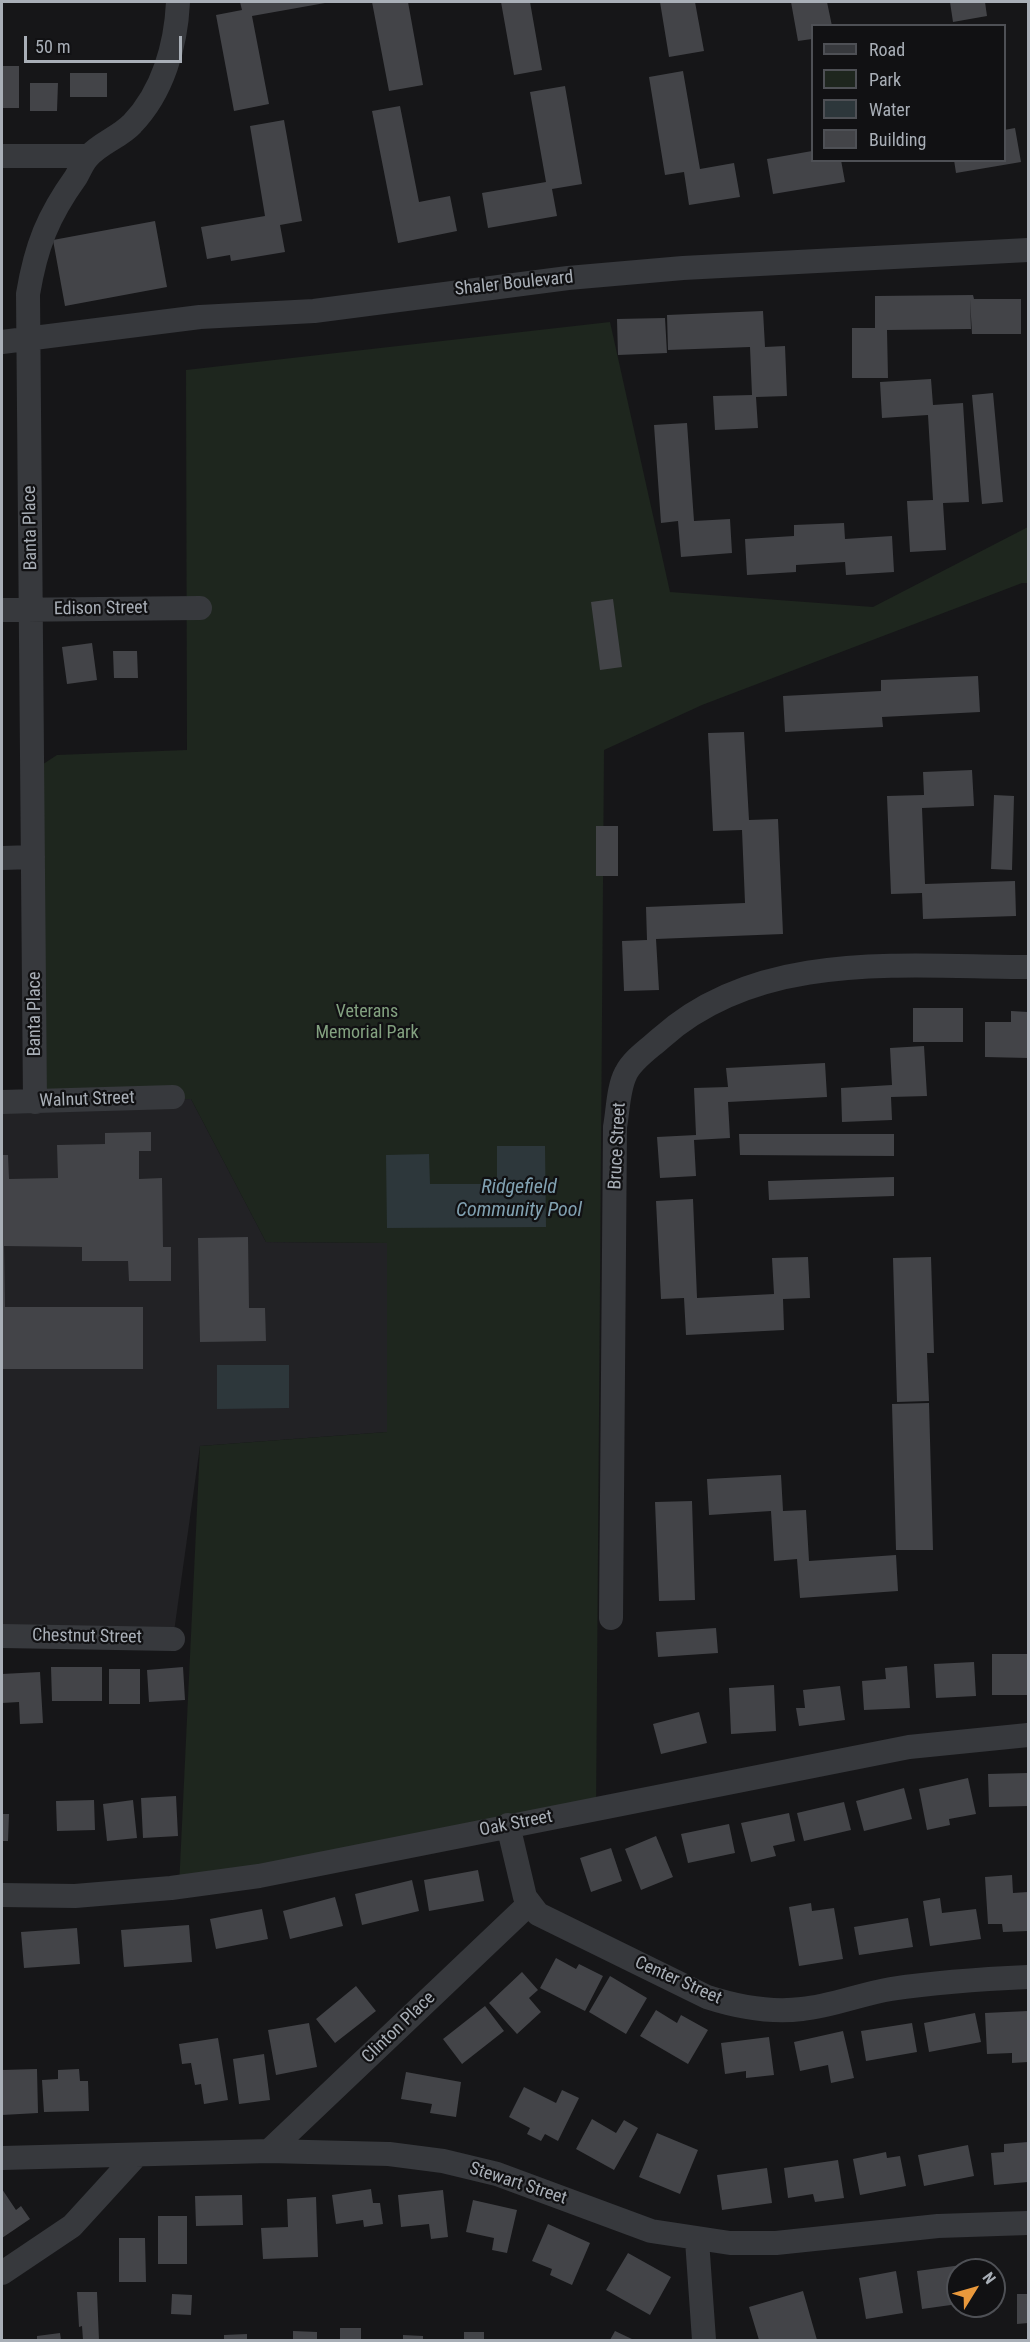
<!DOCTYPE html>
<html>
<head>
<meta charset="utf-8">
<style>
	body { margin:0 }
	#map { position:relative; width:1030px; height:2342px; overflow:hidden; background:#161618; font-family:"Roboto Condensed",sans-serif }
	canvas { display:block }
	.frame { position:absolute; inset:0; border:3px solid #a9afb7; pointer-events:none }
	.legend { position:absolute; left:811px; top:24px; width:195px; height:138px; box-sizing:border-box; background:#111113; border:2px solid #4e5055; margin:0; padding:8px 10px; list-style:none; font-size:18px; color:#a9afb7 }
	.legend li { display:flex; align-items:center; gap:12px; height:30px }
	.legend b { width:30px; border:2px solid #4e5055 }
	.north { position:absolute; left:946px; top:2258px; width:60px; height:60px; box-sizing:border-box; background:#111113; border:2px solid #4e5055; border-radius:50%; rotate:53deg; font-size:16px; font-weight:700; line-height:24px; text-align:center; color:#a9afb7 }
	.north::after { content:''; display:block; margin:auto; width:21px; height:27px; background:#ea993c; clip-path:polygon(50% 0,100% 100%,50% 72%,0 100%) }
	.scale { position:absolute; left:24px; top:36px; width:158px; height:27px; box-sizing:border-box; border:3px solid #a9afb7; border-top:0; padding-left:8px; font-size:18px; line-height:21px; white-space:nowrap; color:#a9afb7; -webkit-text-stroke:4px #111113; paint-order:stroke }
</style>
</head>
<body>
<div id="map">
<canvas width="1030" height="2342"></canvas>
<div class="frame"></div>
<ul class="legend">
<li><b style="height:8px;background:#37393d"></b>Road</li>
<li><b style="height:16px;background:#1e261e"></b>Park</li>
<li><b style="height:16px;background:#2d373b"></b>Water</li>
<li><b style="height:16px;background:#434448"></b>Building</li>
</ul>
<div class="north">N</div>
<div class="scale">50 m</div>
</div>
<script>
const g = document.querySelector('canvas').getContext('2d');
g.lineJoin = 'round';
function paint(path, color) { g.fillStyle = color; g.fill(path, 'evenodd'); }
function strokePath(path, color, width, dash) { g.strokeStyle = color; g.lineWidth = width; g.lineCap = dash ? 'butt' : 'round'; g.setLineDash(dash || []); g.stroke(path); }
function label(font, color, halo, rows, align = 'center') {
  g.font = font + ' "Roboto Condensed",sans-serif'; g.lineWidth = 4.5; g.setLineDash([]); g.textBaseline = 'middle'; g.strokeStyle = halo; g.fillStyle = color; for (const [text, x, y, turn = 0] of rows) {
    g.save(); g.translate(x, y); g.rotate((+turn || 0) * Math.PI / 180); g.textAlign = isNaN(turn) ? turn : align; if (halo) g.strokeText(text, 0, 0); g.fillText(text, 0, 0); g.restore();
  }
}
paint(new Path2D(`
	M191,1099L266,1242L387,1243V1432L200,1446L173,1639L2,1636V1104Z`), '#222225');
paint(new Path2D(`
	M610,322L670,592L873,607L1028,527V583H1022L702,705L604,750L596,1815L179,1887L200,1446L387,1432V1243L266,1242L191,1099L35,1102L28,774L57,755L187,750L186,370Z`), '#1e261e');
paint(new Path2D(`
	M497,1146H545L546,1227L387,1228L386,1155L429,1154L430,1184H497Z
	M217,1365H289V1408L217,1409Z`), '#2d373b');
paint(new Path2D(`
	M240,2L325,3L252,16L269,104L234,111L216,15L242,10Z
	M372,2H408L423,85L389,91Z
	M501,2H530L542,70L514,75Z
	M660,2H695L704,51L669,57Z
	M791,2H827L832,26H812V39L798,41Z
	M950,2H985L987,16L953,22Z
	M2,66H19V108H2Z
	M683,71L700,169L734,163L740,197L689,205L684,172L665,175L649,77Z
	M70,73H107V97H70Z
	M30,83H58L57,111H30Z
	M565,86L582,184L552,189L557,216L488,228L482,193L546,182L530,92Z
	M400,106L419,202L450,196L457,231L398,243L372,111Z
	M284,120L302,221L280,225L285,252L231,261L230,255L207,259L201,227L265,216L250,126Z
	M1015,128L1021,162L956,173L954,160H1004V130Z
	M812,151V160H841L845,182L773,194L767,159Z
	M155,221L167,287L65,306L53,240Z
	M973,295L974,299H1021V334H972L970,299L971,329L887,330L888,378H852V328H875V296Z
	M763,311L765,347L785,346L787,396L756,397L758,428L715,430L713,396L752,395L750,347L668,350L667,315Z
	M665,318L667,353L618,355L617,319Z
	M931,379L933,405L963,403L969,502L943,503L946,550L910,552L907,501L933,500L928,415L882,418L880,382Z
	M993,393L1003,502L982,504L972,395Z
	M687,423L694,521L730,519L732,553L681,557L678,521L661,523L654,425Z
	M844,523L845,539L892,536L894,572L846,575L845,562L796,565V572L747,575L745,539L794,536V525Z
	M613,599L622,667L600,670L591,602Z
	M92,643L97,680L67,684L62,647Z
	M113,651H137L138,678H114Z
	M978,676L980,712L882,717L883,727L785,732L783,696L881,691V680Z
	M744,732L749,820L778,819L783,934L656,939L659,990L624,991L622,941L647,940L646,907L745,903L742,830L713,831L708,733Z
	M972,770L974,806L922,808L925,884L1015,881L1016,916L923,919L922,893L891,894L887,796L924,795L923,772Z
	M994,795L1014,796L1012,870L991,869Z
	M596,826H618V876H596Z
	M913,1008H963V1042H913Z
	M1011,1011L1028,1012V1058L985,1057V1022H1011Z
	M924,1046L927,1096L891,1097L892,1120L842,1122L841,1088L892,1085L890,1048Z
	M825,1063L827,1097L728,1102L730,1138L694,1140L696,1176L660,1178L657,1137L696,1135L694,1088L728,1087L726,1068Z
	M151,1132V1151H139V1179L162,1178L163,1247H171V1281H129L128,1261H82V1247L4,1246L5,1307H143V1369H2V1155H8L9,1179L58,1178L57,1145L105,1144V1133Z
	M739,1134H894V1156L740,1155Z
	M894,1177V1196L769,1200L768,1181Z
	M693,1199L697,1298L774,1294L772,1258L808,1257L810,1298L783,1299L784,1330L686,1335L684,1298L661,1299L656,1201Z
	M248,1237L249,1308H265L266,1341L200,1342L198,1238Z
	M931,1257L934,1353H927L929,1401L897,1402L893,1258Z
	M929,1403L933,1550H896L892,1404Z
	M781,1475L783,1511L806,1510L809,1561L896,1555L898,1591L800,1598L797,1559L774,1561L771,1511L709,1515L707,1479Z
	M692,1501L695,1600L659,1601L655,1502Z
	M716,1628L718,1653L658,1657L656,1632Z
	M992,1654H1028V1695H992Z
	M974,1662L976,1696L936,1698L934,1664Z
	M907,1666L910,1708L864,1710L862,1681L886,1679L885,1668Z
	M51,1667H102V1701H52Z
	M183,1667L185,1700L149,1702L147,1670Z
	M109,1669H140V1704H109Z
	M40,1672L43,1723L20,1724L19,1702L2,1703V1674Z
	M774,1685L776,1731L731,1734L729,1688Z
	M840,1686L845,1720L799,1726L796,1708H805L803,1690Z
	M699,1712L707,1743L661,1754L653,1724Z
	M1028,1773V1806L989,1807L988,1774Z
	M968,1778L976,1814L949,1819L950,1825L927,1830L919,1789Z
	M904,1788L912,1819L864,1831L856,1801Z
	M176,1796L178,1836L143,1838L141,1798Z
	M94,1800L95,1830L57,1831L56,1801Z
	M133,1800L137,1838L107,1841L103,1804Z
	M844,1802L851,1830L804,1841L797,1813Z
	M789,1813L795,1841L773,1846L776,1856L751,1862L741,1823Z
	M2,1814H9L8,1841H2Z
	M729,1824L735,1853L688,1863L681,1834Z
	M656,1836L673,1877L641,1890L625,1849Z
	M611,1848L622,1881L591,1892L580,1858Z
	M478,1870L484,1901L429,1911L424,1880Z
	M1012,1875L1013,1893L1028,1892V1931L1003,1932L1002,1924H988L985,1877Z
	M412,1880L419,1911L362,1925L355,1894Z
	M335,1897L343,1926L290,1939L283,1911Z
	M940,1898L942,1913L976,1909L981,1939L930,1946L923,1901Z
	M811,1903L812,1911L834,1908L843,1959L799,1966L789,1907Z
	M262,1909L268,1939L216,1949L210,1919Z
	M908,1918L913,1947L859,1955L854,1927Z
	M189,1925L192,1962L124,1967L121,1930Z
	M77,1928L80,1964L24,1968L21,1932Z
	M556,1958L576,1969L579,1964L603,1976L585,2011L540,1988Z
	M522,1972L538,1990L529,1998L541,2012L517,2034L489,2003Z
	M610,1976L647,1998L626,2034L589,2012Z
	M356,1986L376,2011L335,2043L316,2019Z
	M485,2006L504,2031L462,2064L443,2039Z
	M656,2010L677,2023L681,2015L708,2030L688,2064L640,2036Z
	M1028,2011V2062L1012,2063V2053L987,2054L985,2013Z
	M975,2013L981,2042L929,2052L924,2023Z
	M309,2023L317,2067L276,2075L268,2030Z
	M912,2023L917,2052L866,2061L861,2031Z
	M843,2031L854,2078L831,2083L828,2065L800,2071L794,2042Z
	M769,2037L774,2075L746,2078V2071L725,2074L721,2043Z
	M218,2038L228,2100L204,2104L201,2084L195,2085L191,2063L182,2064L179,2044Z
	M264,2054L270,2100L239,2104L233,2059Z
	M37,2069L38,2113L2,2115V2070Z
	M79,2069L80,2081H88L89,2111L44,2112L42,2080L58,2079V2070Z
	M406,2072L461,2082L456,2117L430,2113L432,2104L401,2099Z
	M524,2087L556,2103L562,2090L579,2098L558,2141L545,2134L541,2141L527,2134L530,2128L509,2117Z
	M592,2119L616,2133L624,2120L638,2128L614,2170L576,2149Z
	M657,2133L698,2150L680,2194L639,2177Z
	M1028,2142V2182L994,2185L991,2153L1004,2152V2144Z
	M968,2145L974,2176L924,2186L918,2155Z
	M886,2152L887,2158L900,2156L906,2186L860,2195L853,2159Z
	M838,2160L844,2198L815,2202L813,2194L788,2198L784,2168Z
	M767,2168L772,2203L722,2210L717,2175Z
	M2,2189L16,2210L21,2206L30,2219L2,2238Z
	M371,2189L373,2203H380L383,2224L364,2227L363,2220L336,2224L332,2195Z
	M443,2190L448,2237L431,2239L429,2224L401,2227L398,2195Z
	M242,2195L243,2225L196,2226L195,2196Z
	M316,2197L318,2257L263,2259L261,2228L288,2227L287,2199Z
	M473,2200L517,2210L507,2253L492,2250L494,2238L466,2232Z
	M158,2216H187V2264H158Z
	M548,2224L590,2243L572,2285L550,2275L552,2269L532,2261Z
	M119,2238H145L146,2282H119Z
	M628,2253L671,2277L650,2315L606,2290Z
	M969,2264L970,2270H958V2304L922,2309L917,2271Z
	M896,2271L903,2313L866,2319L859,2278Z
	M803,2291L817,2340H759L749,2307Z
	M77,2292H97L99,2340H83L82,2326L79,2327Z
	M172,2294L192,2295L191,2315L171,2314Z
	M1017,2294H1028V2323L1017,2324Z
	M340,2328H361V2340H340Z
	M293,2331L317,2332V2340H293Z
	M615,2331L634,2340H610Z
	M464,2332H484V2340H464Z
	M60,2333L61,2340H37V2336Z
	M247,2334V2340H224V2335Z
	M403,2335L423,2336V2340H403Z`), '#434448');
strokePath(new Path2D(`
	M2,156H88
	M2,342L200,317L314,311L568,278L683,268L1028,250
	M2,610L200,608
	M2,858L33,857
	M2,1102L173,1097
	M35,1102L28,294C36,246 48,216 76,177C80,170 83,162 88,157C100,143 120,137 132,124C163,92 176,45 178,2
	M611,1618L615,1127C618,1111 618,1088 626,1073C633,1059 650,1048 661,1038C760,949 905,967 1028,967
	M2,1636L173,1639
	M508,1825L525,1897L538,1914L707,1997C738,2007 769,2013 802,2009C832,2006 861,1994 891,1989C937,1982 982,1979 1028,1977
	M2,1895L75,1896L171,1888L259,1876L909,1747L1028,1735
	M269,2151L529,1904
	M2,2158L269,2151L389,2154L443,2161L497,2174L651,2231L730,2243H776L938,2226L1028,2223
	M697,2240L704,2340
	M2,2273L72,2226L136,2156`), '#37393d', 24);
label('18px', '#a9afb7', '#111113', [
	["Shaler Boulevard",514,284,-6],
	["Banta Place",31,528,-91],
	["Edison Street",101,609,-1],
	["Banta Place",35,1014,-90],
	["Walnut Street",87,1100,-2],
	["Bruce Street",618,1146,-87],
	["Chestnut Street",87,1637,1],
	["Oak Street",516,1824,-11],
	["Center Street",678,1981,24],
	["Clinton Place",399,2028,-44],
	["Stewart Street",518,2184,18]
]);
label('18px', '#83a180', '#111113', [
	["Veterans",367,1012],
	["Memorial Park",367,1033]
]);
label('italic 20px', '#81a1b1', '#111113', [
	["Ridgefield",519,1188],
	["Community Pool",519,1211]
]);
</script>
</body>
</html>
